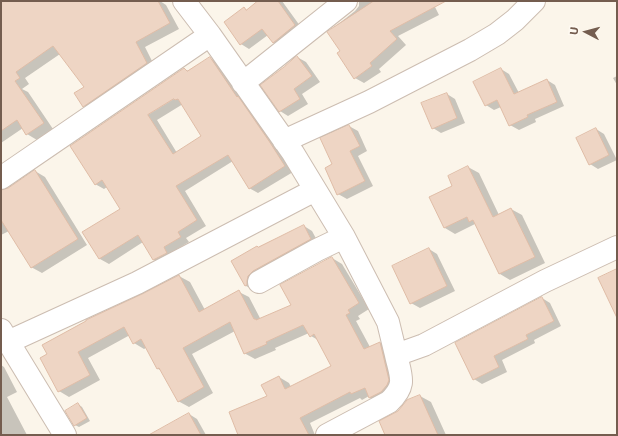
<!DOCTYPE html>
<html>
<head>
<meta charset="utf-8">
<style>
	body { margin:0 }
	#map { position:relative; width:618px; height:436px; overflow:hidden; background:#fbf5ea; font-family:Commissioner,sans-serif }
	canvas { display:block }
	.frame { position:absolute; inset:0; border:2px solid #745d4f; pointer-events:none }
	.north { position:absolute; left:566px; top:12px; width:40px; height:40px; -webkit-text-stroke:3px #fef9f1; paint-order:stroke; rotate:276deg; font-size:11px; font-weight:700; line-height:16px; text-align:center; color:#745d4f }
	.north::after { content:''; display:block; margin:auto; width:14px; height:18px; background:#745d4f; clip-path:polygon(50% 0,100% 100%,50% 72%,0 100%) }
</style>
</head>
<body>
<div id="map">
<canvas width="618" height="436"></canvas>
<div class="frame"></div>
<div class="north">U</div>
</div>
<script>
const g = document.querySelector('canvas').getContext('2d');
g.lineJoin = 'round';
function paint(path, color) { g.fillStyle = color; g.fill(path, 'evenodd'); }
function strokePath(path, color, width, dash) { g.strokeStyle = color; g.lineWidth = width; g.lineCap = dash ? 'butt' : 'round'; g.setLineDash(dash || []); g.stroke(path); }
paint(new Path2D(`
	M1,1H160L166,5L179,29L145,47L156,69L93,112L84,106L85,87L60,54L25,78L29,84L22,89L28,92L53,129L37,140L27,134L23,128L1,143Z
	M260,1H282L303,30L282,47L273,42L268,35L249,49L241,44L244,8L247,10Z
	M359,1H432L439,15L398,36L406,45L379,69L381,72L364,83L355,78L342,51L328,32L355,11L359,6Z
	M297,57L306,62L320,82L302,94L308,104L288,116L280,111Z
	M210,58L219,63L293,172L258,193L249,188L233,161L185,191L206,226L186,238L189,242L172,252L163,265L154,260L143,242L109,264L100,259L84,233L121,209L107,187L104,189L95,184L72,146L184,69L189,71ZM183,104L202,136L177,153L157,120Z
	M501,69L509,74L519,93L547,80L555,85L564,106L535,119L536,122L519,130L510,125L501,107L494,110L486,105Z
	M617,76V85L613,78Z
	M447,94L455,99L465,123L441,133L433,128Z
	M349,126L358,131L367,151L358,156L373,186L347,199L338,194L333,165Z
	M596,129L604,134L617,160L598,169L590,164Z
	M468,167L479,173L499,215L511,209L522,215L545,263L510,280L500,274L475,224L455,234L445,228L454,186Z
	M35,171L45,177L87,245L42,273L31,267L9,231L1,235V191L9,189Z
	M304,226L312,231L319,244L254,290L246,286L232,261Z
	M429,249L437,254L455,291L420,308L411,303Z
	M332,258L342,264L369,309L358,316L360,319L356,321L370,347L380,343L390,349L399,386L380,404L370,398L369,396L362,400L360,398L310,423L315,435H239L268,397L279,377L289,383L291,387L332,366L318,340L311,336L309,333L275,348L276,350L255,359L244,353L235,331L192,354L213,393L189,407L178,401L162,371L158,369L146,348L144,349L134,343L130,335L88,358L100,380L69,397L59,391L42,359L179,276L190,282L205,310L239,292L249,297L261,320L293,305Z
	M542,298L550,303L561,326L534,340L535,343L502,360L507,372L482,384L474,379Z
	M1,365L4,367L17,392L7,397L27,435H1Z
	M420,396L431,402L446,435H386L399,412Z
	M78,404L82,407L90,421L79,427L75,425Z
	M189,414L197,419L206,435H151Z`), '#0003');
const building = new Path2D(`
	M1,1H158L170,23L136,42L147,63L83,107L74,93L84,87L53,46L16,72L20,78L15,81L44,123L26,135L17,120L1,131Z
	M258,1H278L295,25L273,43L262,29L240,45L224,22L244,7L246,10Z
	M374,1H446L390,31L397,39L370,63L372,66L354,79L337,53L340,51L327,32Z
	M297,56L312,76L294,89L300,99L279,112L260,85L284,67Z
	M210,57L237,97L238,96L269,141L285,166L249,189L228,155L176,186L197,220L178,232L181,237L164,247L167,253L153,260L138,235L99,259L82,232L120,209L102,180L95,185L70,146L184,68L187,71ZM174,99L175,100L178,99L201,136L173,154L148,115Z
	M501,68L514,94L547,79L557,102L527,115L528,117L509,126L497,100L485,106L473,82Z
	M447,93L457,118L432,129L421,103Z
	M349,125L360,146L350,151L365,181L337,195L325,168L332,164L320,138Z
	M596,128L609,155L589,165L576,138Z
	M468,166L493,217L511,208L535,257L499,274L473,220L469,222L467,217L444,228L429,197L452,186L448,176Z
	M35,170L78,239L31,268L1,220V190L8,188Z
	M304,225L311,239L253,271L248,276L247,281V285L245,286L231,261L257,246L258,247Z
	M429,248L447,286L410,304L392,266Z
	M332,257L359,303L348,310L350,313L346,315L364,349L380,342L389,380L387,385L381,392L369,398L365,388L351,394L350,392L300,418L309,435H238L229,412L267,396L261,385L279,376L285,389L331,366L314,334L310,337L303,325L266,342L267,344L244,354L230,322L183,348L204,387L178,402L159,368L157,369L141,339L133,344L124,327L78,352L90,375L58,392L40,358L47,354L42,345L86,321V320L142,294L179,275L199,312L239,290L254,319H256V320L291,305L280,285Z
	M617,269V318L598,278Z
	M542,297L554,321L526,335L528,339L494,356L499,367L473,380L455,343Z
	M420,395L438,435H385L379,421L398,411L407,400Z
	M78,403L87,418L74,426L65,411Z
	M189,413L201,435H149Z`);
paint(building, '#eed5c4');
strokePath(building, '#dfbca6', 1);
const minor = new Path2D(`
	M184,1L210,35L293,153L344,237L388,322L396,355L424,345L545,281L617,247
	M243,83L346,1
	M284,141L369,102L470,50L497,34L515,20L534,1
	M1,178L210,35
	M259,282L317,250L344,237
	M1,330L65,435
	M8,342L137,283L315,190
	M327,435L389,402C407,385 401,377 396,355`);
strokePath(minor, '#ccbdb1', 24);
strokePath(minor, '#fff', 22);
</script>
</body>
</html>
